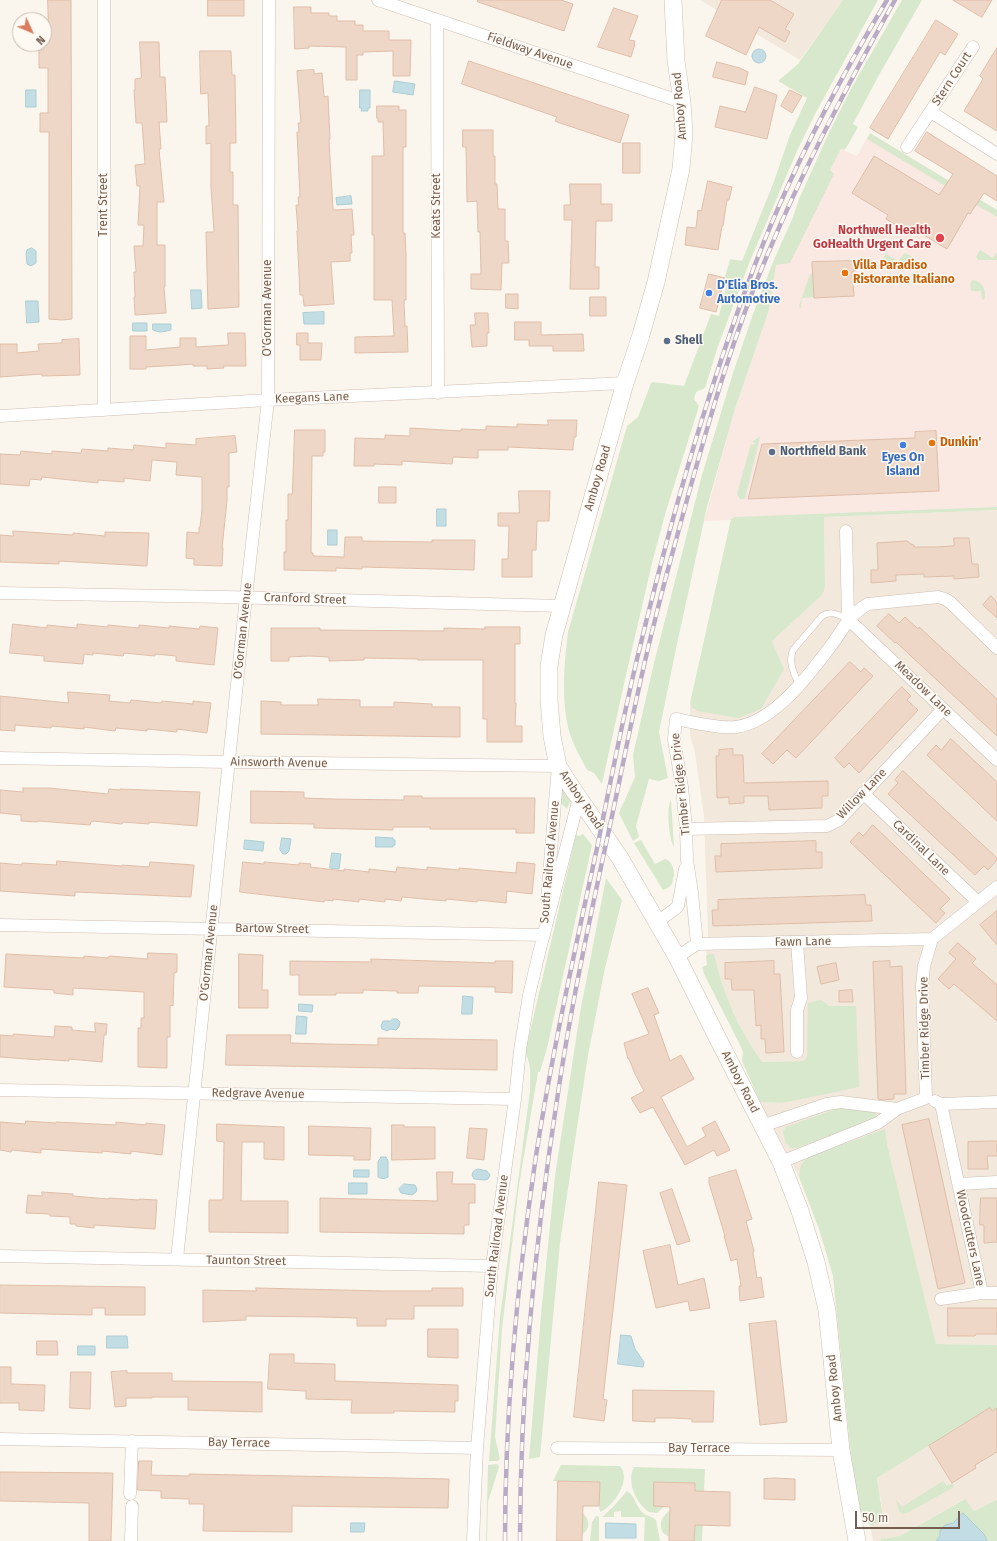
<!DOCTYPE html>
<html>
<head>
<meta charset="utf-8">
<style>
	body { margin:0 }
	#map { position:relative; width:997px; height:1541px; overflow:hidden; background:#fbf6ed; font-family:"Fira Sans",sans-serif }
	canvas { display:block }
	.north { position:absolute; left:12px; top:12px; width:40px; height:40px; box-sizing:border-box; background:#fefaf3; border:1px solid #c7bcb2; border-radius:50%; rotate:134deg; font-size:11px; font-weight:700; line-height:16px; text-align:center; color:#755e51 }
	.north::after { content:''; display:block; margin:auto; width:14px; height:18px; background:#d87c5f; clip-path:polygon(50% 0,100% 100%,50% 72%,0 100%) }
	.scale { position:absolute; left:855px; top:1511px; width:105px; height:18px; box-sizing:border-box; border:2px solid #755e51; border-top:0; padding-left:5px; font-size:12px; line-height:14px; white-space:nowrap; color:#755e51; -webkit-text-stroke:3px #fefaf3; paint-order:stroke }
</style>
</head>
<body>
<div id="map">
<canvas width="997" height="1541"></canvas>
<div class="north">N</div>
<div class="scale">50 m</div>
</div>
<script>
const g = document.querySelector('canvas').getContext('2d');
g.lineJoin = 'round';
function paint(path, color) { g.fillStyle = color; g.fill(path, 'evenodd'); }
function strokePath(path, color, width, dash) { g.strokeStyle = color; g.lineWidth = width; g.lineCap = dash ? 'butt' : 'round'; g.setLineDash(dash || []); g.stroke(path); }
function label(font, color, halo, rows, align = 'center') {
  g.font = font + ' "Fira Sans",sans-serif'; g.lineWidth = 3; g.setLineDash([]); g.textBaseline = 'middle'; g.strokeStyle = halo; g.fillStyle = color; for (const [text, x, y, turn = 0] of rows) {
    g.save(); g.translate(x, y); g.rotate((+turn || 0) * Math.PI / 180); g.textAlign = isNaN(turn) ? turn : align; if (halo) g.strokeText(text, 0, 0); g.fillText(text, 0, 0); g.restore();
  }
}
paint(new Path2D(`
	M700,0H843L800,60Z
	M997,510V1345L936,1344L888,1148L885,1129L799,1171V1177L760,1102L782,1103L856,1006H829L809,1003L808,1057L804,1061L762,1062L748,1042L727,1000L718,975L714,955L706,956L708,935L704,817L695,752L690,735V703L695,710L784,669L772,641L821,596L824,591L825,584L824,517Z
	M997,1408V1500L974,1511L964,1499L900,1536L881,1539V1541H873L870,1525L866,1520L861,1518L882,1507L877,1478L959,1427Z`), '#f2e8dc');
paint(new Path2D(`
	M870,133L997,210V510L704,521L735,409L769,310L776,265L841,149L857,156Z`), '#fae9e2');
paint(new Path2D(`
	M843,0H878L816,112L797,151L750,261L718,346L705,388L696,392L694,399L699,406L666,511L653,559L623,688L602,784L594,773L587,770C582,760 576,750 572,740C560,707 564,666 568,632L627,426L638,417L651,383L653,382L684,386L711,314L719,316L728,279L725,277L730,259L742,261L773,184L790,135L807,98L778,81L798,64Z
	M902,0H922L879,75L853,124L858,127L845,150L841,149L830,170L834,174L790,263L776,265L769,310L735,409L707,507L677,644L659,732L668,778L659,781L649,779L636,826L639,837L633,841L619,813L635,777L633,755L654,663L702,475L733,373L753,314L773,262L793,217L799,199L827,137L852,87Z
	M870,133L997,210V217L867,139Z
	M980,250L993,258L997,252V260H978L976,257Z
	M905,253L916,259L917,262L886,264L882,263V260L886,254L898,261Z
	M810,274H813L814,297L802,298L801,309L799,306Z
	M973,280C983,282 987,291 984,300L982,299L981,291H971L970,283Z
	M760,437L745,499H740L737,494L751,444L754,445L755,443L752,442L753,441Z
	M997,507V510L824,517L825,585L824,591L821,596L772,641L784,669L761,709L738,718L698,711L692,708L690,703L731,519L735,517Z
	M560,788L563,789L565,792L568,791L571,799L567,809L560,802Z
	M671,800L674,847C669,840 666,807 671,800Z
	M583,834L592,845L548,1044L540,1072H538L519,1185L502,1329L495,1437L500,1459L498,1461H489L500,1317L530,1091C530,1078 532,1064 525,1053L576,835L579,836Z
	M641,840L655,864L665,859C673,862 674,869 674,877H673C673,886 670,887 663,890L634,843Z
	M606,878L622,900L605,968L588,1055L575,1141L560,1243L540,1457L529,1459L541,1315L555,1176L580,1013Z
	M710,954H714C722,993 739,1030 762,1062L804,1061L807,1057L808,1003L821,1000L829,1006H856L859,1087L782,1103L760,1102L742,1061L743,1052L741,1047L704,974L702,967L707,965L706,956Z
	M841,1107L875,1112L877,1115L871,1120L796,1148H791L786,1143L783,1132L786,1127Z
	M885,1129L888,1148L936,1344L997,1345V1408L959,1427L877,1478L883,1518L881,1522L870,1525L866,1520L861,1518L852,1467L833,1276L819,1229L799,1177L800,1167L804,1161L809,1157Z
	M497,1464L499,1467L488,1502L487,1541H486L488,1465Z
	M561,1465L620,1466C632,1480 614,1506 600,1512L599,1506V1482L553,1481Z
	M634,1467L705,1469L702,1541H694L695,1483L654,1482V1506H665L657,1513L649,1512C636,1503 626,1482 634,1467Z
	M943,1481L947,1486L952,1483L954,1487L907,1513L902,1514L899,1511L896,1500L902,1507Z
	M627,1491C634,1494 636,1506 642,1512C646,1516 651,1516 656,1520L660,1541H644L645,1517H621V1511L614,1512V1517H602L613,1507Z
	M965,1499L974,1511L997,1500V1541H881V1539L900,1536Z
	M670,1510L669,1537L663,1533C658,1523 662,1517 670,1510Z
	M582,1512C590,1520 591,1527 582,1535Z
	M596,1516H598L599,1518V1541H590L592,1522Z`), '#d7e8cc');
const water = new Path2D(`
	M752 56a7 7 0 1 1 14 0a7 7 0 1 1-14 0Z
	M395,81L415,84L413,95L393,92Z
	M26,90H36V107H26Z
	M360,90H370V108H368V111H361L362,108H360Z
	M351,196L352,204L337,205L336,198Z
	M32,248L36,251V263L31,266L27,264L26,253L27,250Z
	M191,290H201L202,308L192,309Z
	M26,301H38L39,322L27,323Z
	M324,312V324H304L303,313Z
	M133,323H147V331H133Z
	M153,324H171V330C164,332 159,333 153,330Z
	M437,509H446V526H437Z
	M328,530H337V545H328Z
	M376,837L393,838V840H395V845H393V847H376Z
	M282,838L291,839L289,851L286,854H283L280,850Z
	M245,840L264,842L263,851L244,849Z
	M332,853L341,854L339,869L330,868Z
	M463,996L473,997L472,1014H462Z
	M299,1004L313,1005L312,1012L299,1011Z
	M297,1016L307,1017L306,1034H296Z
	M393,1019H397L400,1022L399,1027L396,1030L390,1029L387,1031L382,1029L381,1026L383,1021H390Z
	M381,1157H386L388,1161V1177C385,1179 381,1179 378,1177V1161L380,1159Z
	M478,1169L487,1171L490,1175L488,1179L485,1180L474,1179L472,1175L473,1172Z
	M354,1170H369V1177H354Z
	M349,1183H367V1194H349Z
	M404,1184L415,1185L417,1189L416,1192L412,1195L401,1193L399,1189Z
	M621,1335L631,1336L635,1349L644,1362L643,1367L618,1364Z
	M107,1336H127L128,1348H107Z
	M78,1346H95V1355H78Z
	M963,1513L984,1534L987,1541H936L940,1536V1531L945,1525L953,1523Z
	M351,1523H365L364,1532H351Z
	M606,1523L636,1524V1538H606Z`);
paint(water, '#c2dee4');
strokePath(water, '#aacdd4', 1);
const building = new Path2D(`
	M48,0H71L72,319L62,320L49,319V132H40V113H48V68H39V50H44V25H48Z
	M208,0H244V16H208Z
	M478,0H561L573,4L564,31L478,2Z
	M722,0H770L794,14L785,29L790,32L785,42L759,27L746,55L706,36Z
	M953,0H992L982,17Z
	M294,7H311V13H329V16H337V21H355V25H363V31H389V40H411L410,76H393V51L363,52V55H357V80H346V47L309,46V48L295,49Z
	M614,8L638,16L629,40L635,41L634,44H635L631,57L598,47Z
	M936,20L958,34L945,55L940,52L888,139L870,128Z
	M140,42H159L160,77H165L167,122H159L161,149H159L164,202H157V245H165V287H164L166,313L135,315L134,297H135L134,272H136L134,246H143L144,225H138L140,186H137L135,165L145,164L142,123H136L134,90H135V79L141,78Z
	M997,48V131L964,111L983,79L980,76Z
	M200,51H231L232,75H235L236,143H230V172H233V205H238L239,307L208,309L206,232H214L211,188V143L206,144V126H209L208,93L201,94Z
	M469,61L629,115L620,143L560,123L555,121L557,117L462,84Z
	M717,62L740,68L748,72L745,85L713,77Z
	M314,70V74L322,73L324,97L328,96L330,139L329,140L333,210L352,209L354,235H351L352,253H350V261L331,262L334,304L304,306L303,295H300L297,231H298L296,205H299L298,197H300L297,132H299L298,123H301L297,71Z
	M755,87L777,95L767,139L715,127L720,106L745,112Z
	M790,90L802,96L792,113L781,106Z
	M377,106H399V110H406V147H403V233H405L406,255V300H404L405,326H407L408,352L355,353V337L394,336L392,300H374V235H372V156H384L383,122H378V118H377Z
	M463,130H493V156H495V184H497L498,209H505V241H508L509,263H502L501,290L471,289V274H481L480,232H478L477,201L467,202L466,147H463Z
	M927,132L997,176V201L984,193L970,214L968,213L947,249L909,226L906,231L886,219L888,215L852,193L874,156L939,195L953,174L915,151Z
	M623,143H640V173H623Z
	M708,181L732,187L729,200H727L723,226H722L718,250L685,245L687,227L696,228L698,210L701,211Z
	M570,184H601V204H612V221H596L595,267H599V289H570L572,220H564V205H570Z
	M854,261V272H852L854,296L814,298L812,262Z
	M709,274L725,278L716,312L700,308Z
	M506,294H518V309L506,308Z
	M590,297H606V316H590Z
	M475,313H488L489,333H487V346L472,347L470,325H475Z
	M515,322H541V335L583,334L584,351H553V346H529V340H515Z
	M228,333H245L246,366H223L224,368L207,369V366H193V364L181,365L146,367V369H130V336H146V350L180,347V338H196V347L228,345Z
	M297,333H308V343H322L321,360H300V345H297Z
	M79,339L80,375L42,376V374L0,377V344H17V353L39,351L38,344L62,343V340Z
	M548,420H577L576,437H574L573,450L508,447V450H478V458L453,457L452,464L402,461V465L374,464V466H354L355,438L385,439V435L410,436V428L461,431V429L486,430V426L517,427V424L548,425Z
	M295,430H325V452H323V456H312L311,553H313V556L344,557L345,537H362V541L432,542V540H475L474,570L362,567V569L336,568V571L284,570V552H286V520H288V494H292Z
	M936,431L939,491L748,499L762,444L915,438V432Z
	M235,436L237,452L229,453V487H227V501L222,548H223L222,566L194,565V559L186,558L187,532L199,533V527H200L202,510V477L176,475L177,462L152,460L150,481L124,478V482L98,480V483L42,477L41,480L30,479L29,486L0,484V454L20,455L21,451L52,454V451L81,453L82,449L108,451V448L133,450L134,445L166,448V443L196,445V439Z
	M379,487H396V503H379Z
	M519,491H550L549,521H537L536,550H532V577H502V559H508L509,526H498V513H519Z
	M13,531L73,535V533L105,536V532L149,533L147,566L59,561V564L0,562V535L13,536Z
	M954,538H969L972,564H978L979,577L954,579V576L924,577V574L896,575V581L871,583V570H878L877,543L907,541L911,544L914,545V547H936L953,546L954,545Z
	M991,596L997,602V618L983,605Z
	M889,614L899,623L905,617L918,629L919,627L997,699V736L896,642L895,643L877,626Z
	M13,624L47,628V625L77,628V624L108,627V625L139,628V625L169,628V626L199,629L200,626L218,628L214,665L176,661V656L155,654V656L124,653L123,656L93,653V655L84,654L83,664L44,661V656L10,653Z
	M485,627H520V644H515V703H516L515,726H522V742H487V719H483V660H418V659L364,658V660L329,661V657L309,656L289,657V661H271V628H320V630L444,631V628L485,629Z
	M850,662L861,672L864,668L873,676L796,758L787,750L773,764L762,754Z
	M902,687L911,696L907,700L918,710L859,773L849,763L844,768L835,758Z
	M68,692L110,695L109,701L130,703L131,700L161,703L162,701L193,704V701L211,703L207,733L177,729V732L147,729V731L116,728L115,731L84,727V729L52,726L51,728L15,725V731L0,730V696L68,703Z
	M318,699L360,700V707H394V702L432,704V707H460V737L261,734V701L281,702V705H318Z
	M951,739L997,782V821L927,755L936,745L941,750Z
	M733,749V755H743L744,783L828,781V796H822V808L769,810L768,796H744V803L729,804V797L717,798L716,756H719V750Z
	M903,771L997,858V860L988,870L984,866L975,875L888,794L898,783L895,780Z
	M23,788H49L108,794L109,789L120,790V789L200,792L197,826L149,822V824L123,822L122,824L93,821L91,822L90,825L38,821L37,822L21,821V815L0,813V790L23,792Z
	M251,791L304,792V798L332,799L404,800V796H422V798H535L534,833H516V829H430V827H393V830L314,828V824L251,823Z
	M873,825L950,899L940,909L945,913L936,923L850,842L859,832L863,836Z
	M816,841V852H822V868L716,872L715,856H721V844Z
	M57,861L122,866V865L149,867L150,862L194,865L191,897L75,892V896L0,891V863L22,865V863L56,865Z
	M243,862L264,864V862L299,865V863L311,864L310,867L344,871V869L369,872V869L396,872L397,867L427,870V867L459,870V868L516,873L517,862L535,864L532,894L507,891L506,903L478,900L477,902L446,899V901L402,897L401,901L385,899V902L359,899V902L333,899V901L325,900L324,902L240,892Z
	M865,895L866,905H871L872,921L713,926L712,910H718V900Z
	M997,911V945L980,925Z
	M958,943L976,959L972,963L997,985V1021L954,984L949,989L938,979L956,959L949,953Z
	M148,953L177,954V972L174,973L173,1006L170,1005V1037H167V1068L138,1067V1028H141V1018H144V992L73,988V995L54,993V990L4,987L6,954L84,958V956L108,958L109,956L147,959Z
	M239,954L263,955L262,990H268V1008H239Z
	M371,959L495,963V961H513L512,993L495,992V987L419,986L418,993H397V991L363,990V993H336V995H299V975H290V961L371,962Z
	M774,961V974H780L784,1052L766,1053L765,1039H761V1025L756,1026L754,990H732L731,979H725V963Z
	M890,961V967L902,966L906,1094H894V1099L883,1100L878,1099L873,962Z
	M836,963L839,980L821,984L817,967Z
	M648,988L659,1013L654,1015L670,1061L681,1055L694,1079L661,1097L687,1147L706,1136L702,1128L715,1121L730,1150L717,1156L714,1150L685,1165L653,1107L640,1113L631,1098L644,1091L635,1074L629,1059H628L624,1043L649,1034L632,994Z
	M852,990L853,1002H839V991Z
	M95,1023L107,1024L106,1035H104L102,1062L69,1059V1061L40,1059V1060L0,1057V1035L13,1036V1034L54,1037L55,1026L72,1027V1030L95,1032Z
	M227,1035H291L290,1043L326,1044L378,1045V1038L497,1040V1070L226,1065Z
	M929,1119L965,1283L938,1289L902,1125Z
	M26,1121L56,1123V1122L116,1125V1122L146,1125V1123L165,1125L162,1155L131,1151V1154L102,1151V1153L41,1149V1153L12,1150L11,1152L0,1150V1122L25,1124Z
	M217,1124L284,1127V1160L264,1159V1142H242L241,1201H288V1233L209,1232V1200H223L224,1142L217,1141Z
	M392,1125H404V1127H435V1159L392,1160Z
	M309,1126L371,1128L370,1160H354V1156L309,1155Z
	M470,1128L487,1129L484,1160L467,1158Z
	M991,1141H997V1156H987L988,1169H968V1142Z
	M736,1170L752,1219L746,1221L754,1251L753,1252L757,1278L761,1277L764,1297L740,1301L739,1286H741L737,1259L731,1261L724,1236H725L709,1183V1178Z
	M437,1172H453L452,1184H475V1203H469V1225H464V1234L320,1232V1198L437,1201Z
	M599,1182L627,1185L603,1399L607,1400L604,1421L574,1417Z
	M672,1189L690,1241L677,1245L660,1193Z
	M42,1192L73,1194V1196L108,1199L109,1198L139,1200V1199L157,1200L155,1229L94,1225V1228L76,1226V1224H70V1217L50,1216V1214L26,1213L28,1195L42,1196Z
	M981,1198H997V1242L984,1243V1225H980Z
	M670,1245L678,1285L704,1278L710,1308L690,1311L688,1301L656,1308L643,1251Z
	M0,1285L145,1287V1315H105V1308H92V1315L0,1313Z
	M256,1288L384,1291H432V1288H463V1306H414V1319H386V1326H357V1318L324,1317L246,1316V1320L203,1322V1290L256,1291Z
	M948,1308H997V1334H976L975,1336H948Z
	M776,1321L787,1422L760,1425L749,1324Z
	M428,1329H458V1358L428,1357Z
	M37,1341H57L58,1355H37Z
	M270,1354H294V1363L335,1364V1381L458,1385V1401H455V1412L394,1411V1413H351L352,1400L306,1399V1391L268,1389Z
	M0,1367H11V1384L45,1385L44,1411L19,1410V1403H0Z
	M127,1371V1373H172V1381L262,1382V1412L188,1410V1397H152V1398H126V1406L115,1407L111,1372Z
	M71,1372H91L90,1409L70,1408Z
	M633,1390L714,1391L713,1422H692V1419L673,1418H655V1422L633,1421Z
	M990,1408L992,1411L997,1408V1452L975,1465L976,1468L952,1483L929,1446Z
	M139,1461H152L151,1475L189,1476V1474L449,1479L448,1508L292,1506V1532L203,1531L204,1504H189V1499L161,1498V1491L138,1490Z
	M0,1472L113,1473L111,1541H89V1503L0,1501Z
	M775,1478L795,1479V1500L764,1499V1479Z
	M558,1481L600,1482L599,1506H583L582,1541H557Z
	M654,1482L695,1483V1491L730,1492V1526L695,1525L694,1541H669L670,1507L654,1506Z`);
paint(building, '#eed7c7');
strokePath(building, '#dfbea9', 1);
const lane = new Path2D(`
	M799,685C794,673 788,663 793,650L822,616C831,610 838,615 848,619`);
const street = new Path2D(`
	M104,0V410
	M378,0L682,102
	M437,20L438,393
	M931,112L997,154
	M907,147L973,47
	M0,416L268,400L625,383
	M846,531L848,619L997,760
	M0,593L226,597L561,606
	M0,758L229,762L558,766L547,900
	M863,793L978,902
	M686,829L827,826L839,820L943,709
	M657,922L675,909L678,906L685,869
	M0,925L544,935
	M797,942L801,998L797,1010V1052
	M697,944L692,893L687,860L686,829L682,787L674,740L676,719C692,722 720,729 736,727C774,722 809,675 830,647C845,628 846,617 868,604L938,597L945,599L951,603L997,648
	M677,957L697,944L932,939
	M0,1090L515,1099
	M935,1101L941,1104L997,1102
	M941,1104L982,1293
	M762,1126L827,1104L841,1102L897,1109
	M781,1162L878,1123L897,1109L926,1098L922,986L924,966L932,939L997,887
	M959,1184L997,1182
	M0,1256L492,1266
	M177,1259L246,597L268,400L269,0
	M941,1299L982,1293H997
	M0,1439L477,1448
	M557,1448L841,1450
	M130,1494L132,1441
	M131,1541L132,1506
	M473,1541L477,1448L492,1266L515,1099L520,1050L529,995L540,949L579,798`);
const secondary = new Path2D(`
	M673,0L676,61L682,102L684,134L681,169L656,282L641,335L625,383L554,635L549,666V700L552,736L558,766L568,782L620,858L677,957L717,1037L781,1162L800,1211L816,1262L827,1310L841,1450L857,1541`);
strokePath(lane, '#cdbeb3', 7);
strokePath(street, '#cdbeb3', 13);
strokePath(secondary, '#cfbfb1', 18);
strokePath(lane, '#fff', 6);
strokePath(street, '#fff', 12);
strokePath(secondary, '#fff', 17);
const rail = new Path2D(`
	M505,1541C505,1413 517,1283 536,1156C552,1053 575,950 597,848C610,785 622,722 637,659C659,568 683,477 712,388C732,326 753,265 779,206C810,135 847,67 887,0
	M520,1541C520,1391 535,1241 558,1093C572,1000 592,908 612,816C626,751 638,685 655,620C665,578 677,537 688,496C711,413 735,330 769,251C805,165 849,82 895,0`);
strokePath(rail, '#b9abc5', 4.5);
strokePath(rail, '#fefaf3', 3, [9]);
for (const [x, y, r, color] of [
	[940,238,5,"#e0444e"],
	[845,273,4,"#e8710a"],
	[709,293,4,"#3f7fe0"],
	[667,341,4,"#5c6f8a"],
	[932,443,4,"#e8710a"],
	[903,445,4,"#3f7fe0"],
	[772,452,4,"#5c6f8a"]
]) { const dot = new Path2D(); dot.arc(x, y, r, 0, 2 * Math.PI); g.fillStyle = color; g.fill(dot); strokePath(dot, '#fefaf3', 1.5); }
label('12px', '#755e51', '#fefaf3', [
	["Fieldway Avenue",530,51,19],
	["Stern Court",952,79,-57],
	["Amboy Road",680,106,-95],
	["Trent Street",104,205,-90],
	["Keats Street",437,206,-90],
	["O'Gorman Avenue",268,308,-90],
	["Keegans Lane",312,398,-2],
	["Amboy Road",598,478,-74],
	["Cranford Street",305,599,2],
	["O'Gorman Avenue",243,631,-84],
	["Meadow Lane",923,689,44],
	["Ainsworth Avenue",279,763,1],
	["Timber Ridge Drive",681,784,-96],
	["Willow Lane",862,794,-46],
	["Amboy Road",581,800,56],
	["Cardinal Lane",921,848,44],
	["South Railroad Avenue",550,862,-85],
	["Bartow Street",272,929,1],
	["Fawn Lane",803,942,-1],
	["O'Gorman Avenue",209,953,-84],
	["Timber Ridge Drive",925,1028,-91],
	["Amboy Road",740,1082,63],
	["Redgrave Avenue",258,1094,1],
	["South Railroad Avenue",497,1236,-83],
	["Woodcutters Lane",970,1238,78],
	["Taunton Street",246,1261,1],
	["Amboy Road",835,1388,-96],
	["Bay Terrace",239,1443,1],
	["Bay Terrace",699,1449]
]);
label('bold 12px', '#be3a42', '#fefaf3', [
	["Northwell Health",931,231],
	["GoHealth Urgent Care",931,245]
], 'right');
label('bold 12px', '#c56008', '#fefaf3', [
	["Villa Paradiso",853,266],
	["Ristorante Italiano",853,280],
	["Dunkin'",940,443]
], 'left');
label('bold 12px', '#366cbe', '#fefaf3', [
	["D'Elia Bros.",717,286],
	["Automotive",717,300],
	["Eyes On",903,458,"center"],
	["Island",903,472,"center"]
], 'left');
label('bold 12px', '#4e5e75', '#fefaf3', [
	["Shell",675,341],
	["Northfield Bank",780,452]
], 'left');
</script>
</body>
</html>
